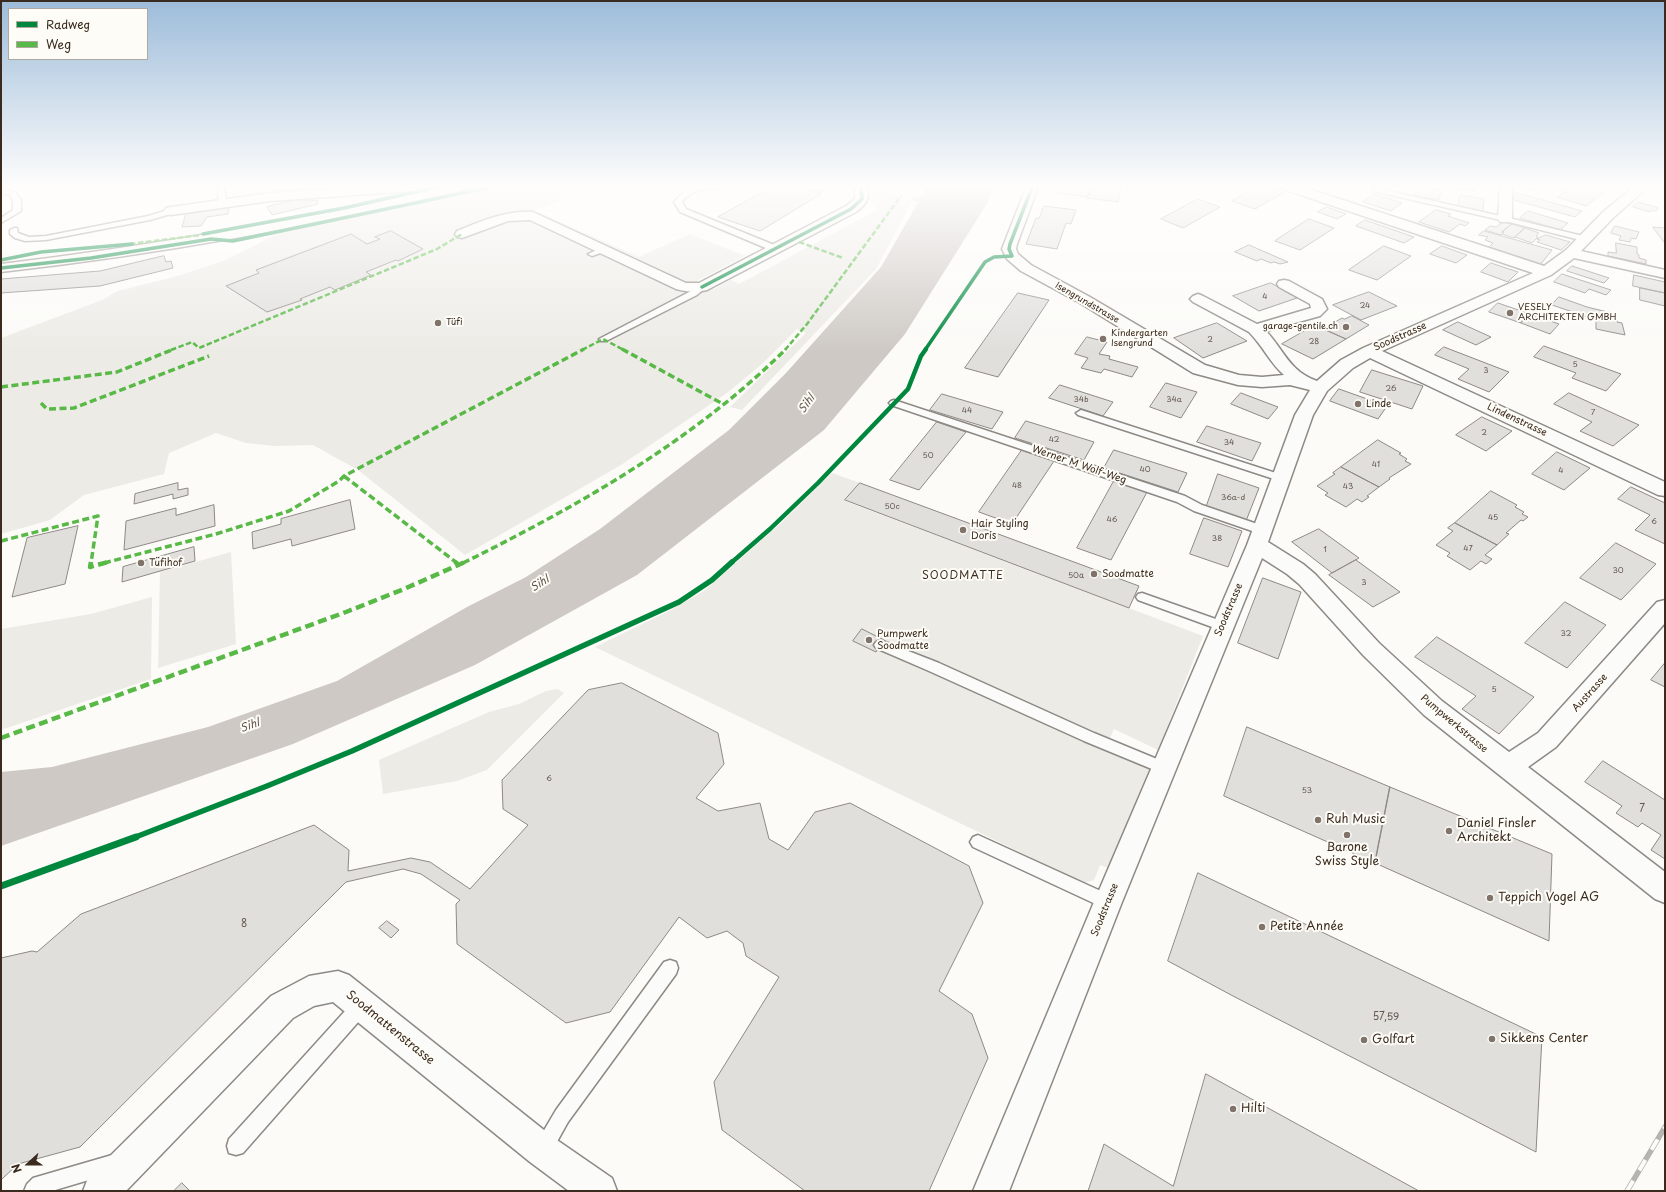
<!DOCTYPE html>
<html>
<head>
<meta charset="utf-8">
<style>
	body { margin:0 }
	#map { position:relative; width:1666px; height:1192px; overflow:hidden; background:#fcfbf8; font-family:"Playpen Sans",sans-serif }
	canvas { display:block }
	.frame { position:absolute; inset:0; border:2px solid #3b2a1e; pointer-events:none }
	.legend { position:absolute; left:8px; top:8px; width:140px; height:52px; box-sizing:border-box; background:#fdfcf7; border:1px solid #afa8a0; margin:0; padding:5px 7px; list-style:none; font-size:12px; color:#3b2a1e }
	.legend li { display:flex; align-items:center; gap:8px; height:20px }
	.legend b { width:20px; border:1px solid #afa8a0 }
	.north { position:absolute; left:8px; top:1144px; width:40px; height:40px; -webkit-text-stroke:3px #fdfcf7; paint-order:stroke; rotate:249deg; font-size:11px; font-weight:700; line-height:16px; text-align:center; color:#3b2a1e }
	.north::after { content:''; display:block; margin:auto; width:14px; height:18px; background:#3b2a1e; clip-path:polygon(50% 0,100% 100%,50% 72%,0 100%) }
</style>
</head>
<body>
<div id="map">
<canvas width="1666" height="1192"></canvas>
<div class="frame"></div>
<ul class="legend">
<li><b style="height:5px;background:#00873e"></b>Radweg</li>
<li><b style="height:5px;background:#58b947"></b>Weg</li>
</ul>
<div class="north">N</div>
</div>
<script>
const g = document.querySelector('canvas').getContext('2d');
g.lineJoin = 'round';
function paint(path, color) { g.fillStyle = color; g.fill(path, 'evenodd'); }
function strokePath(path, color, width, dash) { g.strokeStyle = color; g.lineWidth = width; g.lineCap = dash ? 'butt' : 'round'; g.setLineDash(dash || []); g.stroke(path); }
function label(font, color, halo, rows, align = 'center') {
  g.font = font + ' "Playpen Sans",sans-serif'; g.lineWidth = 4; g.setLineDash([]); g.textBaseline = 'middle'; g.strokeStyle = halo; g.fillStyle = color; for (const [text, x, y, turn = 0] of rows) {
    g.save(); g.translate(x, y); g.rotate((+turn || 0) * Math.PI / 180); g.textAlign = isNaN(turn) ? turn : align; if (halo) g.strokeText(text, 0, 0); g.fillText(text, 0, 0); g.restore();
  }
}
paint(new Path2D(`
	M231,185H314L233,198Z
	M506,185H615L578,195L534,210L639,257L690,234L745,256L697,281L714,289L731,280L739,284L879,209L871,203L872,187L913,200L876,269L742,410L730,407L806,333L797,329L761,365L727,393L621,465L465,555L358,470L313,445L275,446L246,443L216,433L169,453L164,474L84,495L50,520L1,534V338L102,300L118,291L181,275L228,259L281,232L490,190Z
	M832,473L860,483L845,501L1203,636L1158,750L1114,729L1106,747L1150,767L1108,868L1100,865L1094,880L1084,883L595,647L667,612L704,591L780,524Z
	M231,552L236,644L158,668L160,572Z
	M152,597L151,679L1,730V629L91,614Z
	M558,689L564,693L487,770L457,781L383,794L379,760L489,712L519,704L546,691Z`), '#edebe6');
paint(new Path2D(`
	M928,185H995L988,202L905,334L824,430L637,575L475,665L293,744L1,846V772L52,767L208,727L337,681L467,607L526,577L600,529L729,430L786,373L881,267Z`), '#cec9c4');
strokePath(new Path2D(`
	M915,199L929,202`), '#cec9c4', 4.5);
const building = new Path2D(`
	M775,185H791L821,194L760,231L718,217Z
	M803,185H827L832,186L821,193L799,187Z
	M1062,185H1093L1087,197L1059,193Z
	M1261,185L1283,193L1255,209L1232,201Z
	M1305,185H1331V189Z
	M1413,185H1440L1439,189Z
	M1453,185H1473L1476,191L1454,189Z
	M1522,185H1541L1533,190L1520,186Z
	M1567,185H1588L1606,190L1586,206L1557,197L1564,192L1559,190Z
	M1603,185H1622L1616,189Z
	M1093,186L1121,189L1118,202L1087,198Z
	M1417,186L1441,191L1439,200L1416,196Z
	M1514,192L1582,211L1575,217L1514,200Z
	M1374,194L1402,203L1391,211L1363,202Z
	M1460,195L1484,199L1483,211L1458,207Z
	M300,199V201L307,200L308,201L317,200L318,204L272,215L267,207Z
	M1198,199L1220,207L1183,228L1161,219Z
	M1638,202L1656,207L1658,208L1656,211L1652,210L1650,212L1633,207Z
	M1044,206L1076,210L1071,224L1066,223L1057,249L1026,244L1036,218H1039Z
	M229,207L228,214L207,217L201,226L182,227L186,213Z
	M1327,207L1346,214L1337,219L1318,212Z
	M1436,210L1451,214L1448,216L1469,223L1465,226L1460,224L1449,232L1419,222Z
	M1528,211L1568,223L1560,230L1520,218Z
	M1309,219L1334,228L1300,250L1275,241Z
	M1365,220L1414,237L1404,243L1356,226Z
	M1503,222L1512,224L1502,232H1504L1501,235L1485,230L1490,226L1496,227Z
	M1512,224L1525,228L1514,238L1502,234L1504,232H1502Z
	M1615,226L1639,232L1636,239L1631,238L1630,242L1619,240L1621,236L1611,233Z
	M1653,227L1665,228V243Z
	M1525,228L1539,233L1536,236L1538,237L1532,243L1515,237Z
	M391,231L423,249L398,261L396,260L366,272L371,275L335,290L330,287L300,299L302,300L267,312L226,286L259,273L256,270L351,234L367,244L380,239L375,237Z
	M1484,231L1552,250L1540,265L1509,256L1510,254L1489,247L1493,243L1485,240L1488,237L1479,235Z
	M1546,235L1570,242L1561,250L1537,242L1540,240L1537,239Z
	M1616,243L1637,247V254L1639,255V258L1646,260V264L1608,256V252L1616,253Z
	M1249,245L1288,262L1280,264L1274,262L1271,263L1261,259L1257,261L1235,252Z
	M1384,246L1411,256L1377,280L1349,270Z
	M1442,246L1467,255L1456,263L1430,254Z
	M164,256L166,262L171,261L173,268L100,286L1,293V279L100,271Z
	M1491,263L1518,272L1508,282L1481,272Z
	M1572,266L1609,278L1604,283L1567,271Z
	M1562,274L1611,290L1606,295L1589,289L1585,293L1554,282Z
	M1634,275L1665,282V293L1633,286Z
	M1271,283L1297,298L1259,311L1233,296Z
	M1640,288L1665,293V306L1640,300Z
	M1369,292L1397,306L1361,320L1333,305Z
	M1018,293L1049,300L998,377L965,368Z
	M1559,297L1587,307L1616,314L1617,322L1622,323L1625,335L1596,329V320L1552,305Z
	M1498,303L1530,314L1521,323L1489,312Z
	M1530,314L1559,324L1550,334L1521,323Z
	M1352,316L1369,325L1346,339L1323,329L1342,318L1344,319Z
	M1458,322L1491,337L1476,345L1443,330Z
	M1217,323L1247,341L1203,358L1174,338Z
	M1315,325L1346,339L1313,359L1282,344Z
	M1087,337L1107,342L1099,354L1110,356L1109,359L1138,367L1132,377L1104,369L1101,373L1081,368L1088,358L1075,354Z
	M1544,346L1621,374L1606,391L1572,378L1576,373L1534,357Z
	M1444,347L1509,372L1489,392L1458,379L1469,369L1435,355Z
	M1372,370L1423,386L1412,409L1360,392Z
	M1166,383L1197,392L1181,418L1150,407Z
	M1060,385L1113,402L1103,416L1049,398Z
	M1339,389L1387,406L1378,419L1330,401Z
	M1241,393L1278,407L1268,419L1231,404Z
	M1569,393L1639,425L1613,446L1580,431L1592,422L1554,404Z
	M942,394L1003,412L992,429L930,410Z
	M1482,417L1512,431L1486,451L1456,435Z
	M1026,421L1094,442L1084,460L1015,438Z
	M937,422L966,432L919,490L890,480Z
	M1207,426L1261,443L1252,461L1197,442Z
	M1378,440L1401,453L1399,454L1407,459L1405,461L1411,464L1389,478L1390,479L1379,487L1341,467Z
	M1022,450L1054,461L1012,524L979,512Z
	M1114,450L1187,473L1178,492L1104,468Z
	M1557,452L1590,468L1564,490L1532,474Z
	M1341,467L1379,487L1367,496L1369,497L1362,502L1357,499L1346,507L1325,495L1328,493L1317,486L1335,474L1333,473Z
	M1218,474L1259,488L1246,521L1206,508Z
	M1114,481L1147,492L1111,560L1077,548Z
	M178,483V490L188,488V495L173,499V494L134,504L135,494Z
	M860,483L1139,586L1129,608L845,500Z
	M1631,487L1665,503V544L1635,530L1650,515L1618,499Z
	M1491,491L1517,505L1515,507L1524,512L1522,514L1528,517L1523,521L1521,520L1506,533L1509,534L1497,545L1455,523Z
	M350,500L355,529L292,546L291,539L253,549L252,532L281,524V519Z
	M214,505L215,526L124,550L126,521L176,508V515Z
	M1204,518L1242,531L1228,567L1190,554Z
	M1455,523L1497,545L1485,555L1492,559L1486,564L1481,561L1470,570L1447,556L1450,553L1436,545L1453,531L1448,528Z
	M78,526L65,584L12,597L27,538Z
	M1319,529L1359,558L1332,573L1292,542Z
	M1616,543L1656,564L1621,600L1580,578Z
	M194,547L195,561L122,582L123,567Z
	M1356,560L1400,592L1373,607L1329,575Z
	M1263,578L1301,592L1278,659L1238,643Z
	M1565,602L1606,625L1567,668L1525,643Z
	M862,629L884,640L876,652L853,641Z
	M1437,637L1534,697L1499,734L1462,709L1476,696L1415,657Z
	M1665,663V687L1651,680Z
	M622,683L718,733L724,764L696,798L718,811L760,803L769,839L788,850L815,812L850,803L969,866L983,903L939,991L972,1014L988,1058L929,1191H805L722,1130L714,1082L779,977L746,956L743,943L727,931L707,938L679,917L610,1012L566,1023L457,944L456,904L460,900L421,874L403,869L346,882L80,1147L18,1164L1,1180V958L32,951L37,952L81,914L314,825L349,850L348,871L411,858L430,862L470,889L528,825L503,809L502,780L588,690Z
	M1247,727L1390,787L1375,863L1224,796Z
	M1603,761L1665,800V859L1651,850L1661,835L1642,823L1638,827L1616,813L1622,806L1585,782Z
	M1390,787L1552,854L1549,941L1375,863Z
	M1198,873L1542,1037L1536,1152L1233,996L1168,961Z
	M387,921L399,930L391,938L379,928Z
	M1206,1074L1419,1191H1088L1104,1144L1173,1186Z
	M182,1183L190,1191H174Z`);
paint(building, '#e0dfdc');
strokePath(building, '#8d8985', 1);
const lane = new Path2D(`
	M217,185H223L227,203L226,205H223L219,203Z
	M343,185H353L321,195L317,193Z
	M701,185H721C711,193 694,185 682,202L686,209L779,247V251H773L680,212L674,202C681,192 690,188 701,185Z
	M1375,188L1505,217L1587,237L1588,239L1584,241L1505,221L1373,191V189Z
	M1,189L15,192L21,200V211L1,223V218L13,210V200L10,195L1,193Z
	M171,209L175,211L174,213L150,220L46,240L25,241L15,238L10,234V230L14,228H17L18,233L29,237L46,236L148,216Z
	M603,247H606V251L592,256L588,254Z
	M699,285H702L706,287L697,295L606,341H600L599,339L691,291Z
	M894,400L1185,496L1202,505L1266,527L1268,530L1266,533H1258L1194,511L1177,502L891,405L889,403L891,401Z
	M1081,410L1285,476L1286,478L1285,480H1277L1078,415L1076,413Z
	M1142,593L1227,623L1229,626L1227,629L1223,631L1138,600L1136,597L1138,594Z
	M880,640L939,663L1094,733L1169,764L1171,768L1169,772L1164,774L1084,741L929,671L876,648L874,645L876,642Z
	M978,835L1114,897L1116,902L1114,907L1108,910L1102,907L973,847L970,842L973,837Z
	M670,960L676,962L678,968L676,974L568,1122L549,1156L542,1158L535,1156L533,1149L556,1110L664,962Z
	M361,997L367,1000L370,1006L367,1012L243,1153L236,1155L229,1153L227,1146L229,1139L355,1000Z
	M112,1155L119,1157L121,1164L119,1171L52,1191H24L27,1184L33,1178Z`);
const street = new Path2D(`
	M387,185H427L432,186L437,194L436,197C429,198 427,197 423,192L411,191L270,201L171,215L166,214L164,211L166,208L171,207L270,193Z
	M855,185H867C870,198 867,204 856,212L707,290C696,293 687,292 676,289L530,220L508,221L462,238L457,237L455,234L457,231C482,221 506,210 533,212L686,283H699L846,206L855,199Z
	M1027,185H1039L1017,244L1016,249L1018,254L1031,265L1090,297L1205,365L1239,375L1262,377L1284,375C1270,363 1263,346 1249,332L1193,302L1190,299L1193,296L1198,294L1203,296L1257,324L1311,308L1310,304L1279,287L1277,284L1279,281L1284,280L1289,281L1322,299L1327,309L1320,316L1266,331C1284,350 1289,371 1317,381L1341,360L1363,348L1533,273L1280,188L1279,185H1297L1544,266L1566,250L1603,212L1636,185H1650L1613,218L1581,251L1665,270V278L1574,258L1551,275L1382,351L1665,482V496L1658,495L1370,358L1353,368L1327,391L1313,415L1268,542L1303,564L1315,574L1379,643L1442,701L1509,752L1538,733L1657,602L1665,600V623L1556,747L1528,767L1665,872V903L1655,899L1424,715L1363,655L1299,584L1287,574L1262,558L1122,902L1009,1191H973L1094,902L1247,545L1295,415L1310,390L1290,385L1262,387L1238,385L1193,373L1080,303L1021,271L1007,259L1002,249Z
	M1500,185H1512V219L1510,222H1500L1498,219Z
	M338,971L349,975L554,1138L612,1178L617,1191H569L530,1162L333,1002L314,1006L293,1018L126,1191H83L88,1178L271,996L309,976Z`);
const secondary = new Path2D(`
	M453,185H474L473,188C317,226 160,254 1,272V264C153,246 303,219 453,185Z`);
strokePath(lane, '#8d8985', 3);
strokePath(street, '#8d8985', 3);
strokePath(secondary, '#8d8985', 3);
paint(lane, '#fbfbf9');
paint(street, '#fbfbf9');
paint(secondary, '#fbfbf9');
const rail = new Path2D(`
	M1627,1191L1665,1127`);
strokePath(rail, '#b6b4b1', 5.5);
strokePath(rail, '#fdfcf7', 4, [12]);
strokePath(new Path2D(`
	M799,242L843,258
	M130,244L201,235
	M171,350L192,342L199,348L437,249L462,234
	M582,350L603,339L624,350
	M785,350L807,324L901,196`), '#58b947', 2.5, [5.5, 2.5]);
strokePath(new Path2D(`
	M622,349L723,404
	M1,387L117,372L174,349
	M41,403L47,409L74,408L209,356
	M344,476L457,563
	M1,541L98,516L91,563
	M104,563L216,534L289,511L339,481L344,476L584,349
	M463,563C578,506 693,441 786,349`), '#58b947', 3.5, [7, 3.5]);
strokePath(new Path2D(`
	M91,562L90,567L108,562
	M455,562L459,565
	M1,738L346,612L404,589L465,562`), '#58b947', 4.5, [9, 4.5]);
strokePath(new Path2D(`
	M203,234L344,208L446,185
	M1,260L41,252L132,244
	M1,268L91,258L211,239L233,241L501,185
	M702,287L851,209L862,199L861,185
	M925,350L985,262L994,257L1012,256L1009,249L1010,244L1033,185`), '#00873e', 3.5);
strokePath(new Path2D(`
	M731,563L770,529L818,483L908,389L921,356L926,349`), '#00873e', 4.5);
strokePath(new Path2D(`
	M133,838L267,786L352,751L679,602L712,580L732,562`), '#00873e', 5.5);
strokePath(new Path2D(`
	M1,886L136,837`), '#00873e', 7);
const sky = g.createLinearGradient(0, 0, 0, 352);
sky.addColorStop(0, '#9dbcda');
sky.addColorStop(0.53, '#fefdfc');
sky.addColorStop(1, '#fefdfc00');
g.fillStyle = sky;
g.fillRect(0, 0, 1666, 352);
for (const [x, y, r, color] of [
	[1510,313,4,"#7f736a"],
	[438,323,4,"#7f736a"],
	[1346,327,4,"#7f736a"],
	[1103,339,4,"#7f736a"],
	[1358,404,4,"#7f736a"],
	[963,530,4,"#7f736a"],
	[141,563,4,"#7f736a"],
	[1094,574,4,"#7f736a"],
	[869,640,4,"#7f736a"],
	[1318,820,4,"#7f736a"],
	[1449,831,4,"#7f736a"],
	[1347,835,4,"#7f736a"],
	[1490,898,4,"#7f736a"],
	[1262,927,4,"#7f736a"],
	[1492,1039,4,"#7f736a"],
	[1364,1040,4,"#7f736a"],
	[1233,1109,4,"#7f736a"]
]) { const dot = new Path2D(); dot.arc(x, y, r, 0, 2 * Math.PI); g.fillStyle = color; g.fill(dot); strokePath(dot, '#fdfcf7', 1.5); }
label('8px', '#64574e', null, [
	["4",1265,297],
	["24",1365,306],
	["2",1210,340],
	["28",1314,342],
	["5",1575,365],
	["3",1486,371],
	["26",1391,389],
	["34b",1081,400],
	["34a",1174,400],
	["44",967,411],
	["7",1593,413],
	["2",1484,433],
	["42",1054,440],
	["34",1229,443],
	["50",928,456],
	["41",1376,465],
	["40",1145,470],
	["4",1561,471],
	["48",1017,486],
	["43",1348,487],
	["36a-d",1233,498],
	["50c",892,507],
	["45",1493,518],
	["46",1112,520],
	["6",1654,522],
	["38",1217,539],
	["47",1468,549],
	["1",1325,550],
	["30",1618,571],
	["50a",1076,576],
	["3",1364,583],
	["32",1566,634],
	["5",1494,690],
	["6",549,779],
	["53",1307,791]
]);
label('9px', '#3b2a1e', '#fdfcf7', [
	["Isengrundstrasse",1087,303,30]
]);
label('9px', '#3b2a1e', '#fdfcf7', [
	["VESELY",1518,308],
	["ARCHITEKTEN GMBH",1518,318],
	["Tüfi",446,323],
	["garage-gentile.ch",1338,327,"right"],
	["Kindergarten",1111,334],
	["Isengrund",1111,344]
], 'left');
label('10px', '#3b2a1e', '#fdfcf7', [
	["Soodstrasse",1400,337,-24],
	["Lindenstrasse",1517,420,25],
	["Werner M Wolf-Weg",1079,465,19],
	["Soodstrasse",1229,610,-67],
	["Austrasse",1590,693,-48],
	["Pumpwerkstrasse",1454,724,40],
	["Soodstrasse",1105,910,-68]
]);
label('10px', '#3b2a1e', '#fdfcf7', [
	["Linde",1366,404],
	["Hair Styling",971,524],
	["Doris",971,536],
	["Tüfihof",149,563],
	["Soodmatte",1102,574],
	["Pumpwerk",877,634],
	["Soodmatte",877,646]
], 'left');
label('10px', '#64574e', null, [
	["7",1642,809],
	["8",244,924],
	["57,59",1386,1017]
]);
label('italic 11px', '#615349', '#fdfcf7', [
	["Sihl",807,404,-54],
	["Sihl",540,584,-33],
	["Sihl",250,726,-20]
]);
g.letterSpacing = '1px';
label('11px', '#3b2a1e', '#fdfcf7', [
	["SOODMATTE",963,576]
]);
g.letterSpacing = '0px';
label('12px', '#3b2a1e', '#fdfcf7', [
	["Ruh Music",1326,820],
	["Daniel Finsler",1457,824],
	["Architekt",1457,838],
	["Barone",1347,848,"center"],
	["Swiss Style",1347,862,"center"],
	["Teppich Vogel AG",1498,898],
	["Petite Année",1270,927],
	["Sikkens Center",1500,1039],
	["Golfart",1372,1040],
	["Hilti",1241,1109]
], 'left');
label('12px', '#3b2a1e', '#fdfcf7', [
	["Soodmattenstrasse",390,1028,39]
]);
</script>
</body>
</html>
